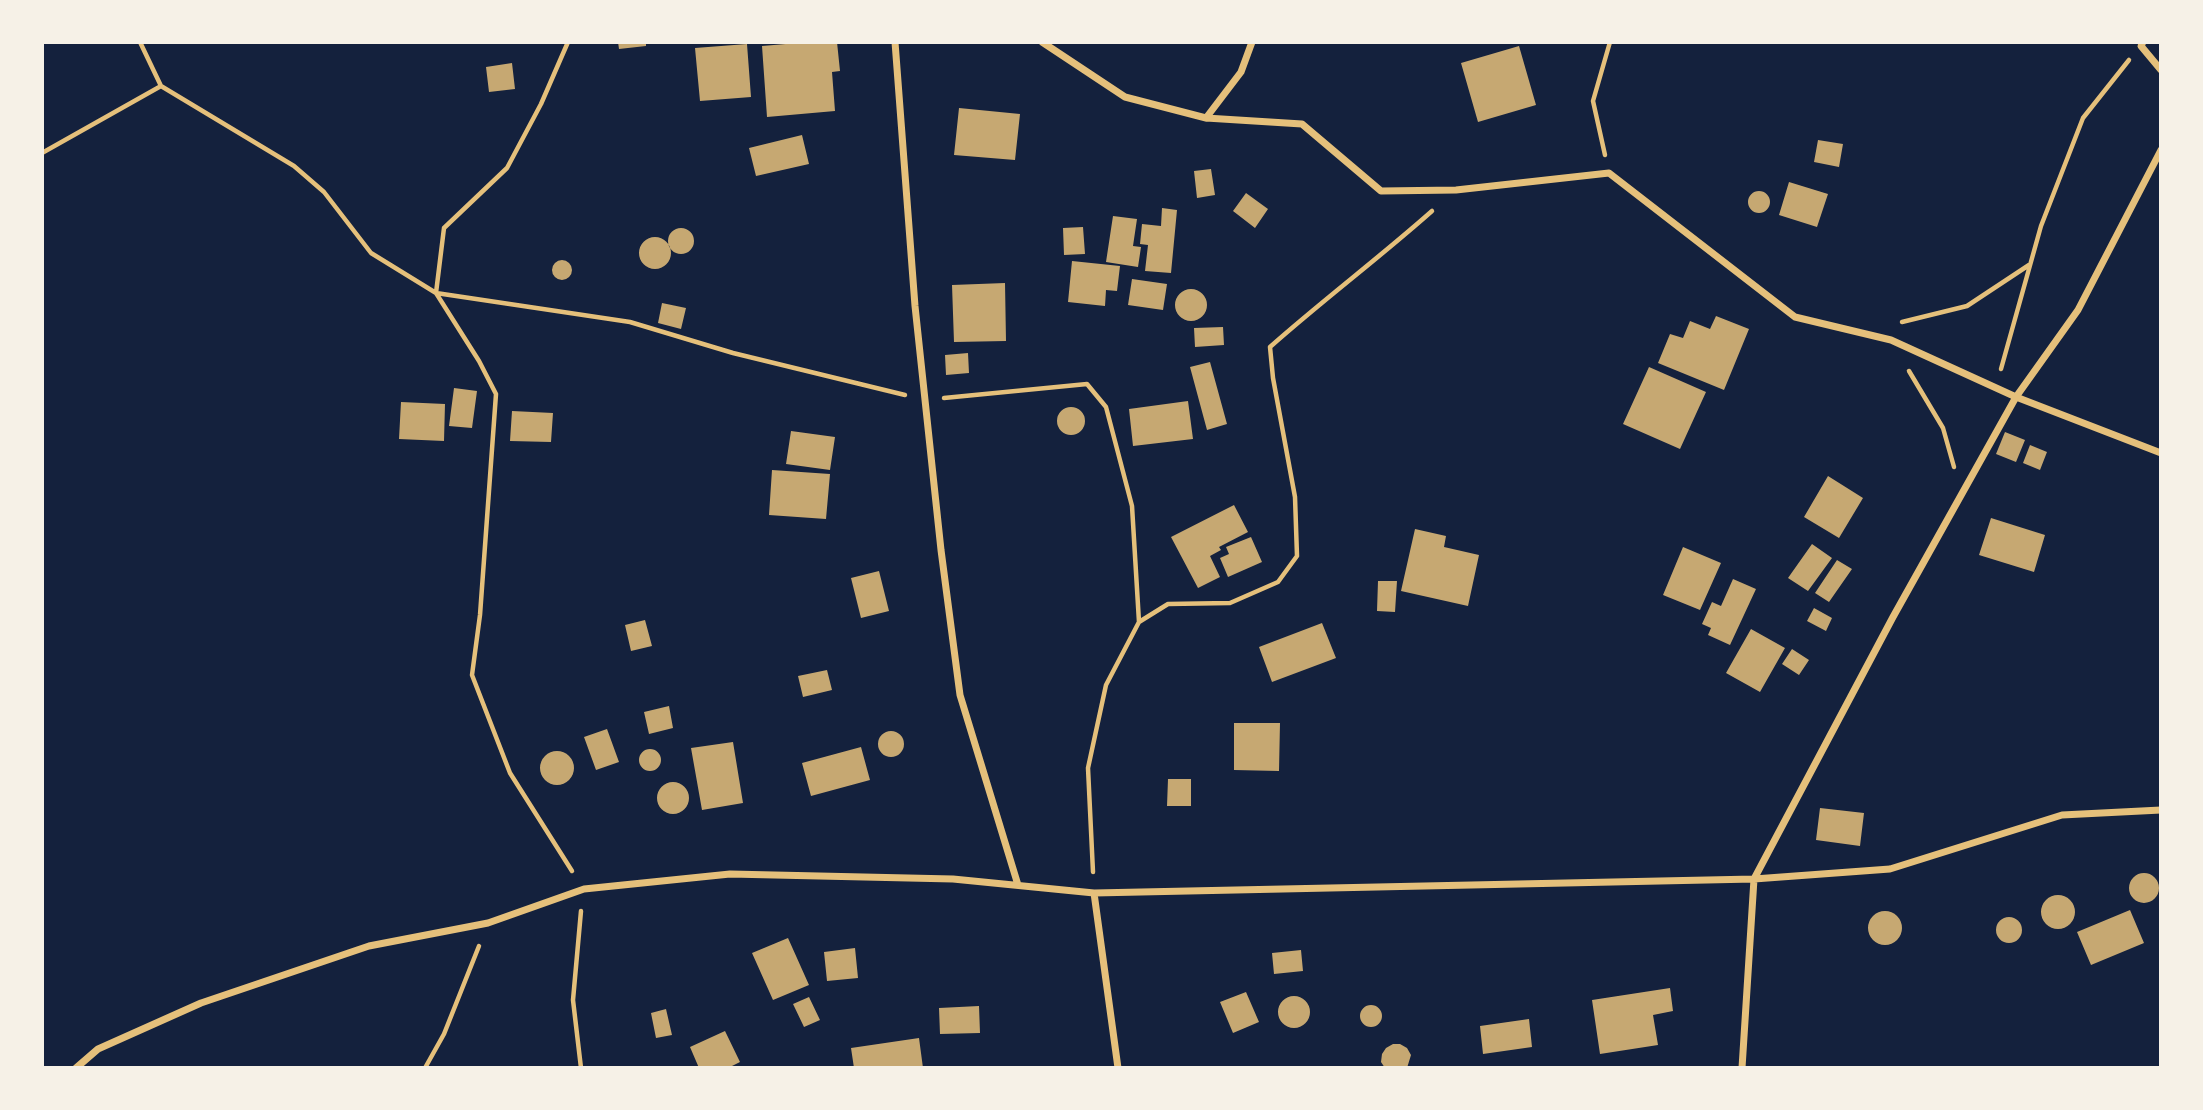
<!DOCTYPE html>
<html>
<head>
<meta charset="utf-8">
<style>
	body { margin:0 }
	#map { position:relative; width:2203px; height:1110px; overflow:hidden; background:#14213d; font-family:"Fira Sans Condensed",sans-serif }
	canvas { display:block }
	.frame { position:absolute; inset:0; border:44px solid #f6f1e7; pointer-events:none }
</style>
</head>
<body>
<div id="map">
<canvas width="2203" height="1110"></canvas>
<div class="frame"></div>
</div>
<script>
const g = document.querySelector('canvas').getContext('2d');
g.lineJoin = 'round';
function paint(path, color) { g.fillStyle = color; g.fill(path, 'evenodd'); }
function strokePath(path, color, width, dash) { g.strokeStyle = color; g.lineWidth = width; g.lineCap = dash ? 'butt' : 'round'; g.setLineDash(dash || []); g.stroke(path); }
paint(new Path2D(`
	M618,42H646V46L619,49Z
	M809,42H837L840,71L832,72L835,111L767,117L762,46Z
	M747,44L751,97L700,101L695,48Z
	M1519,46L1536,105L1478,122L1461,63Z
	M512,63L515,89L489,92L486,67Z
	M959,108L1020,114L1015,160L954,155Z
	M802,135L809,164L756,176L749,148Z
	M1818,140L1843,144L1839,167L1814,162Z
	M1211,169L1215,195L1197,198L1194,171Z
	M1789,182L1828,194L1817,227L1779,215Z
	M1748 202a11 11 0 1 1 22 0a11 11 0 1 1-22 0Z
	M1246,193L1268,209L1255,228L1233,211Z
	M1162,208L1177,210L1171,273L1145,271L1148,245L1140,244L1142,224L1161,226Z
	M1113,216L1137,219L1133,246L1141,247L1138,267L1106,262Z
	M1083,227L1085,254L1064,255L1063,228Z
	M668 241a13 13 0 1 1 26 0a13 13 0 1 1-26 0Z
	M639 253a16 16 0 1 1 32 0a16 16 0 1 1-32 0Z
	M552 270a10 10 0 1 1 20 0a10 10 0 1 1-20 0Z
	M1072,261L1120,266L1117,291L1106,290L1105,306L1068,302Z
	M1132,279L1167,284L1163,310L1128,305Z
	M1005,283L1006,341L954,342L952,285Z
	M1175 305a16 16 0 1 1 32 0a16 16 0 1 1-32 0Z
	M662,303L686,308L681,329L658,323Z
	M1716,316L1749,329L1724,390L1658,363L1670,334L1683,338L1690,321L1710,329Z
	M1223,327L1224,345L1195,347L1194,328Z
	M968,353L969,373L946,375L945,355Z
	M1210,362L1227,424L1207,430L1190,367Z
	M1649,367L1706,392L1680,449L1623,424Z
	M454,388L477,391L472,428L449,426Z
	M1188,401L1193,439L1133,446L1129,409Z
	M401,402L445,404L444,441L399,439Z
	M1057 421a14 14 0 1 1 28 0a14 14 0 1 1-28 0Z
	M512,411L553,413L551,442L510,441Z
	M791,431L835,437L830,470L786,464Z
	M2005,432L2025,440L2016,462L1996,454Z
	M2030,445L2047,452L2040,470L2023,463Z
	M772,470L830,474L826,519L769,515Z
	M1828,476L1863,498L1839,538L1804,517Z
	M1234,505L1248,532L1219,547L1221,550L1210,556L1220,577L1198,588L1171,537Z
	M1991,518L2045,535L2034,572L1979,555Z
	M1415,529L1446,536L1444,547L1479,555L1468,606L1401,591Z
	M1251,537L1262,562L1228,577L1220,558L1229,554L1226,547Z
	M1812,544L1832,558L1808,591L1788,578Z
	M1683,547L1721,563L1700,610L1663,595Z
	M1837,560L1852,569L1829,602L1815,593Z
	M879,571L889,611L861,618L851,578Z
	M1733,579L1756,589L1730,645L1708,635L1711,628L1702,624L1712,602L1721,606Z
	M1378,581H1397L1395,612L1377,611Z
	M1814,608L1832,618L1826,631L1807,621Z
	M645,620L652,646L631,651L625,625Z
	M1322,623L1336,658L1272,682L1259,647Z
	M1751,629L1785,648L1760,692L1726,673Z
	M1792,649L1809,660L1799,675L1782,664Z
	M827,670L832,690L803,697L798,676Z
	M669,706L673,728L649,734L644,712Z
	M1234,723H1280L1279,771L1234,770Z
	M607,729L619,762L596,770L584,737Z
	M878 744a13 13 0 1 1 26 0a13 13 0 1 1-26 0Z
	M733,742L743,803L702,810L691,748Z
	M861,747L870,780L811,796L802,763Z
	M639 760a11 11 0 1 1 22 0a11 11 0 1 1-22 0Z
	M540 768a17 17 0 1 1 34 0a17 17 0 1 1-34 0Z
	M1168,779H1191V806H1167Z
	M657 798a16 16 0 1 1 32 0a16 16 0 1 1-32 0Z
	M1820,808L1864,813L1860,846L1816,840Z
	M2129 888a15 15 0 1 1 30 0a15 15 0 1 1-30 0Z
	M2041 912a17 17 0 1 1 34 0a17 17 0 1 1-34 0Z
	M2130,910L2144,943L2091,965L2077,932Z
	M1868 928a17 17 0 1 1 34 0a17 17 0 1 1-34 0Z
	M1996 930a13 13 0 1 1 26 0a13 13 0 1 1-26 0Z
	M788,938L809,985L773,1000L752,953Z
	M855,948L858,978L827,981L824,952Z
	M1301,950L1303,971L1274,974L1272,953Z
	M1670,988L1673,1011L1653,1015L1658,1045L1600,1054L1592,1000Z
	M1246,992L1259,1022L1233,1033L1220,1002Z
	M1278 1012a16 16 0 1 1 32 0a16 16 0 1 1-32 0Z
	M809,997L820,1020L804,1027L793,1004Z
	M1360 1016a11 11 0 1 1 22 0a11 11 0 1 1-22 0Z
	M979,1006L980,1033L940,1034L939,1008Z
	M666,1009L672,1035L656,1038L651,1013Z
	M1529,1019L1532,1047L1483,1054L1480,1026Z
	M725,1031L740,1062L728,1068H699L690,1047Z
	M919,1038L923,1068H854L851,1048Z
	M1393,1044H1400L1407,1048L1411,1055L1407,1068H1385L1381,1062L1382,1054L1386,1048Z`), '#c6a872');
strokePath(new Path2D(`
	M140,42L161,86L294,166L324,192L371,253L436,293L630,322L733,353L905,395
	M568,42L541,104L507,168L444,228L436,293L479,361L496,394L480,615L472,675L510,773L572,871
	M42,153L161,86
	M1605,155L1593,101L1610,42
	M1902,322L1967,306L2029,265
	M2001,369L2041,226L2083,118L2129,60
	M1909,371L1943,428L1954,467
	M944,398L1087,384L1106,407L1132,506L1139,622
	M1093,872L1088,768L1106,685L1139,622L1168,604L1230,603L1278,582L1297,556L1295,497L1273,378L1270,347C1323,300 1379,258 1432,211
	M425,1068L444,1034L479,946
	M581,1068L573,1000L581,911`), '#e5c07b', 4.5);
strokePath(new Path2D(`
	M895,42L915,306L941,550L960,695L1018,885
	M1042,42L1125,97L1206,118L1302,124L1381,191L1456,190L1609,173L1795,317L1891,340L2016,397L2161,453
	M2143,42L2141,46L2161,70
	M1206,118L1241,72L1252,42
	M1094,893L1118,1068
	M76,1068L98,1049L201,1003L369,946L488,923L584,889L730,874L953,879L1094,893L1754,879L1890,869L2062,815L2161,810
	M1742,1068L1754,879L1893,617L2016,397L2078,310L2161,150`), '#e5c07b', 7);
</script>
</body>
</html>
